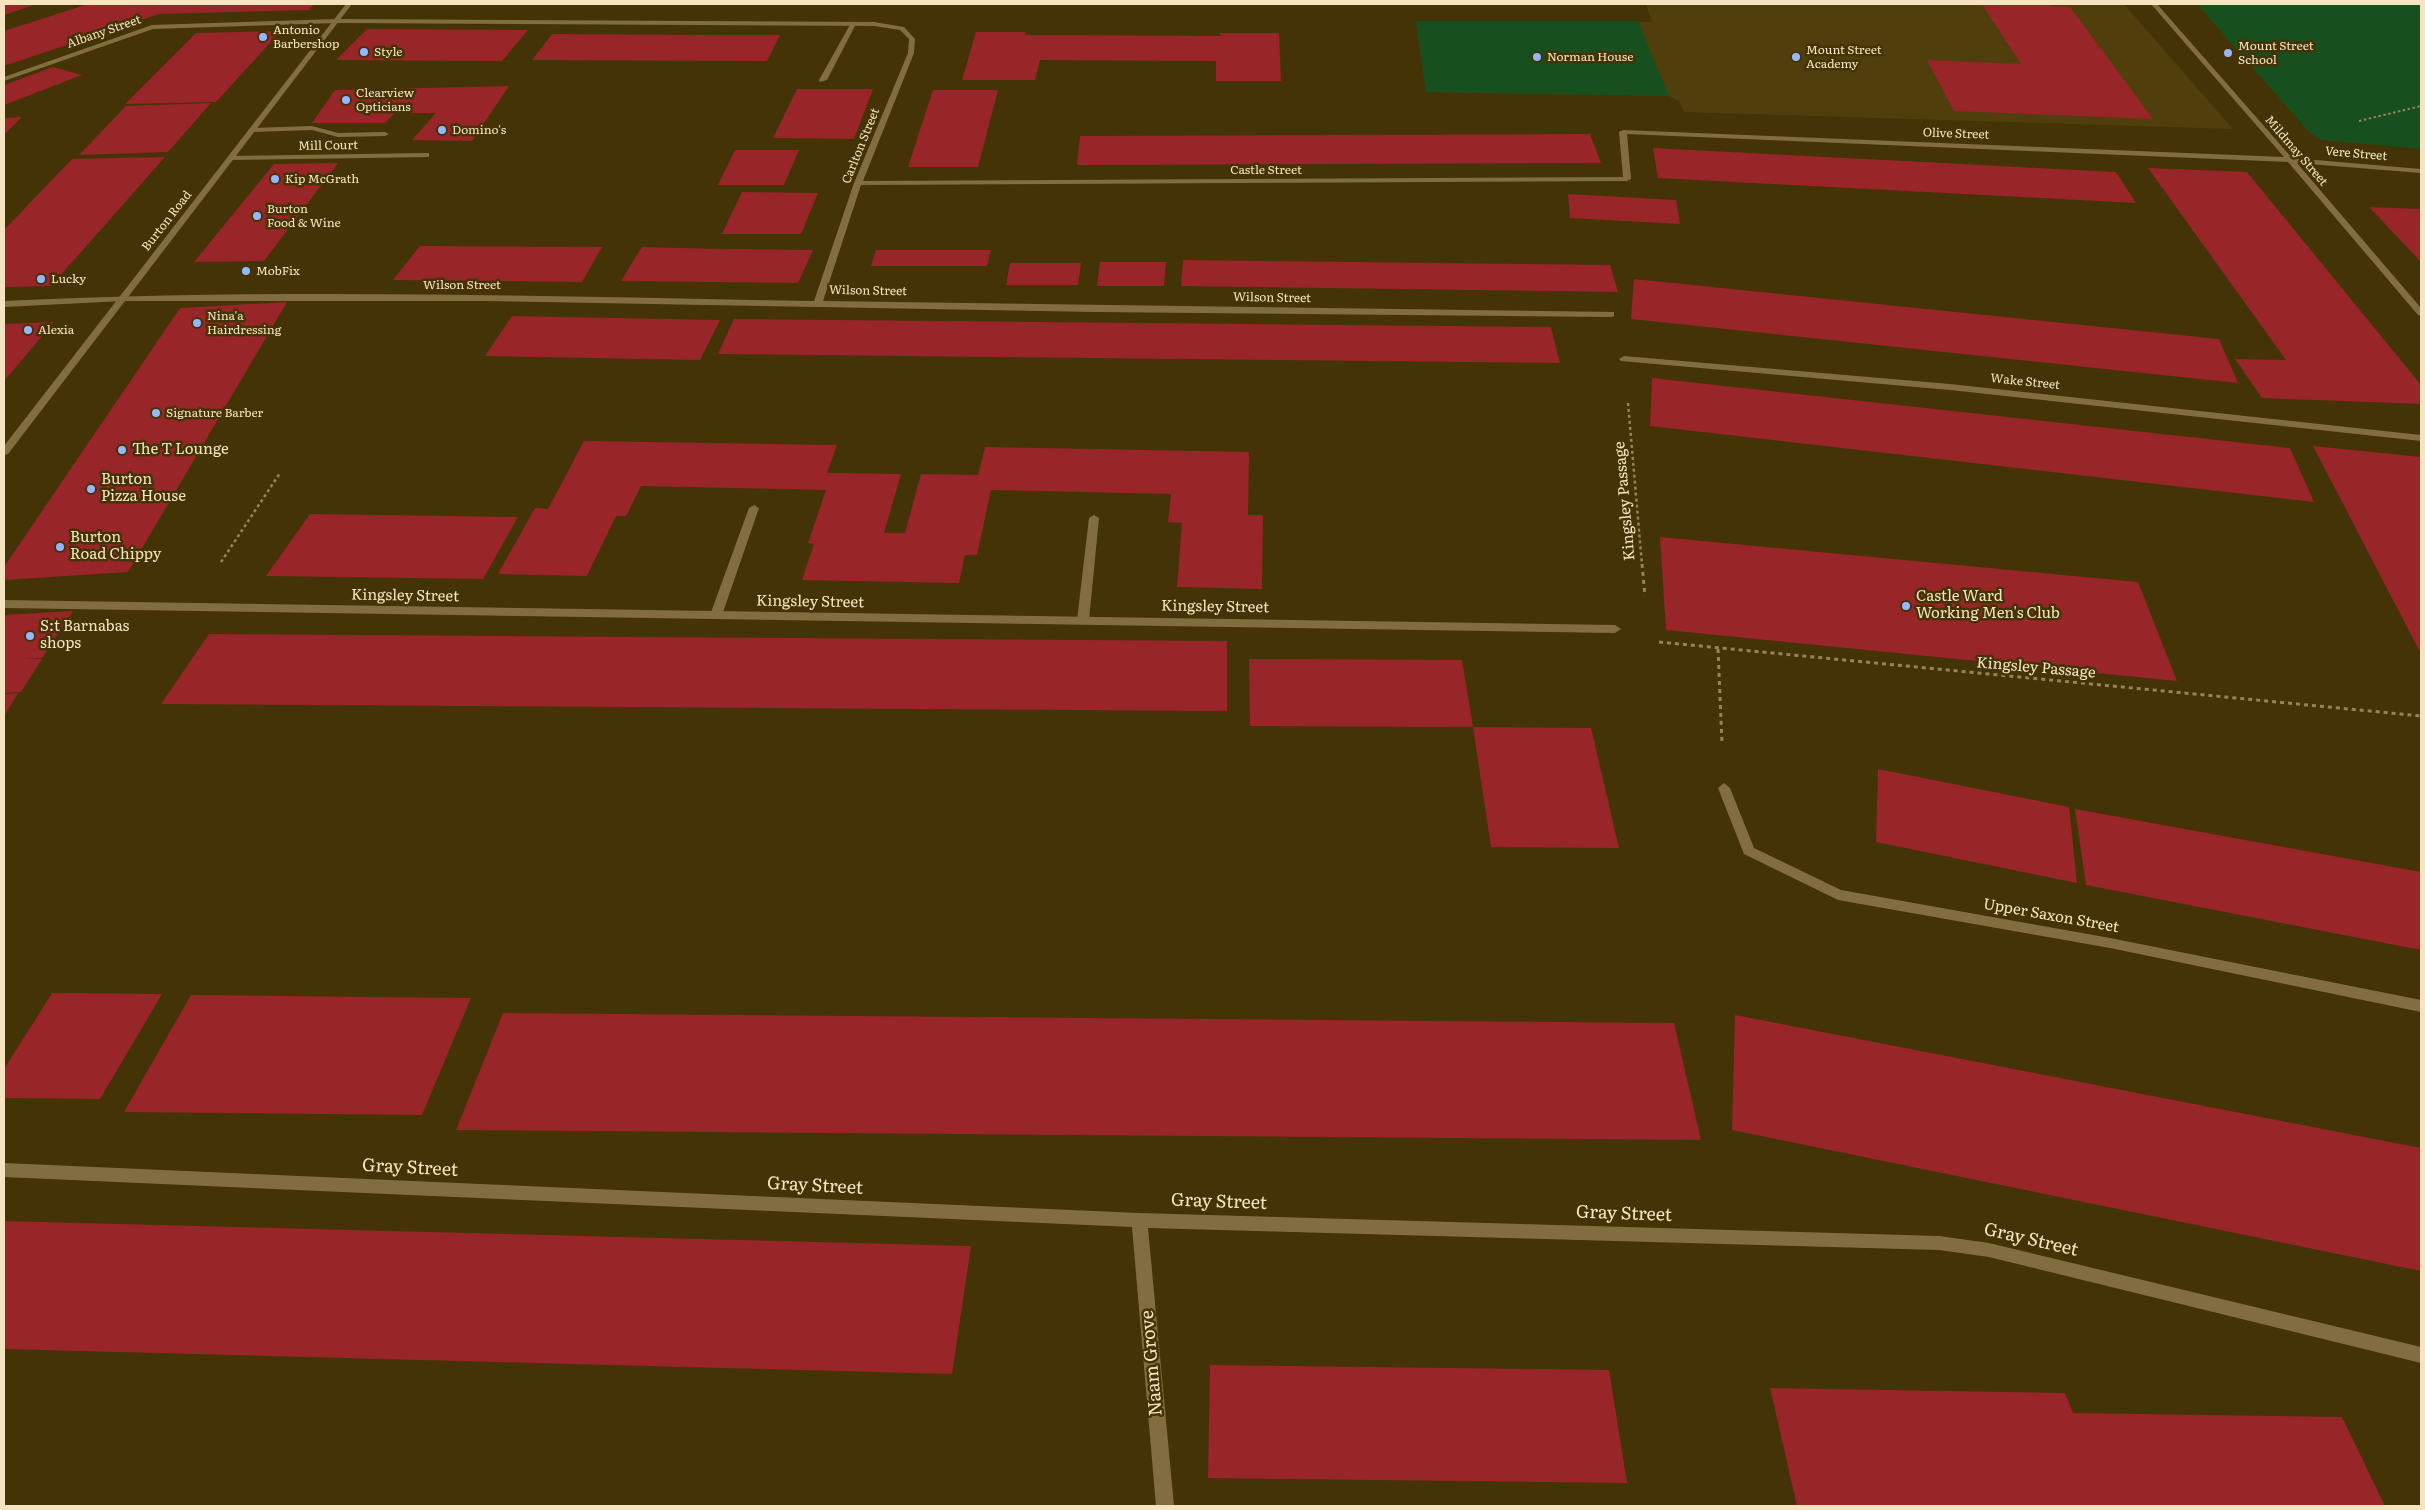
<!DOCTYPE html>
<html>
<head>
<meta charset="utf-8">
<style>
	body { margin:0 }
	#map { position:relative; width:2425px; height:1510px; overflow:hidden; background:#443307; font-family:Literata,serif }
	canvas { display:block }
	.frame { position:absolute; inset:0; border:5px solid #f6e4c0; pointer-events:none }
</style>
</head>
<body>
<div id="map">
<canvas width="2425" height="1510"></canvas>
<div class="frame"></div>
</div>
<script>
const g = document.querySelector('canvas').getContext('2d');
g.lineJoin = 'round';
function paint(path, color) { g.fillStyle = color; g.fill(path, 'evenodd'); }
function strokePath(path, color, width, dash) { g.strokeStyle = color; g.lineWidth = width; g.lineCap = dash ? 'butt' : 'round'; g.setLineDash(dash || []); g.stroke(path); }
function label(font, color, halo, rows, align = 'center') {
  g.font = font + ' Literata,serif'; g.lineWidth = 5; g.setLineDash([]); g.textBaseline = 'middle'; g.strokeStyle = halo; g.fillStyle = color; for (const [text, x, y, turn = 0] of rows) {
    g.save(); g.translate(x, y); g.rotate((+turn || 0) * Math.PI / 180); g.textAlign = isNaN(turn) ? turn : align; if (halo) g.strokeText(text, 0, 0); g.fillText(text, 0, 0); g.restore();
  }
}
paint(new Path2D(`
	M1646,4H2124L2233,129L1684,112L1679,101L1669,96L1426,92L1416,21L1652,22Z`), '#513e0d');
paint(new Path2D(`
	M2197,4H2421V149L2321,140L2309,132Z
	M1416,21H1638L1669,96L1426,92Z`), '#17501e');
paint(new Path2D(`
	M4,4H37L4,15Z
	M88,4H314L309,10L159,14L4,66V31Z
	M1982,4H2053L2049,6L2070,7L2153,119L1954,111L1927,60L2021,64Z
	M367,29L528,30L502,61L336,60Z
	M281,31L216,102L125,104L196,33Z
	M976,32H1026L1025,35L1221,36L1220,33H1279L1281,81H1216V61L1040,60L1035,80H962Z
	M552,34L703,35H780L767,61L532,60Z
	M53,67L82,75L4,105V85Z
	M509,86L472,141L412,140L436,113H395L385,123H312L335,90Z
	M797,89H873L854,139L773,138Z
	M933,90H998L978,167H908Z
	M211,103L168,152L79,155L126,106Z
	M22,117L4,135V118Z
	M1590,134L1601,163L1077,165L1080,136Z
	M1653,148L2116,172L2136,203L1658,178Z
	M735,150H799L784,185H718Z
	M165,157L51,286L4,287V230L72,159Z
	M338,163L264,261L194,262L274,164Z
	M2148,168L2247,172L2421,385V404L2262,398L2235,359L2286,360Z
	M742,192L818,193L801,234H722Z
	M1568,194L1676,200L1680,224L1570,218Z
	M2369,207L2421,209V262Z
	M420,246L602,247L582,282L393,280Z
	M642,247L721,249L813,250L798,283L621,281Z
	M876,250H991L987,266H871Z
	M1183,260L1610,265L1618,292L1181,286Z
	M1100,262H1166L1164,286H1097Z
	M1010,263H1081L1078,285H1006Z
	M1634,279L2219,339L2238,383L1631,319Z
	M287,302L128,572L4,580V567L180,308Z
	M512,316L720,320L700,360L485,356Z
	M734,319L1551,327L1560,363L718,354Z
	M54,322L32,348L4,381V324Z
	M1652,378L2290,448L2314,502L1650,426Z
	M584,441L837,445L827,473L901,474L884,533H905L921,474L978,475L985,447L1249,452L1248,515H1263L1262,589L1177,587L1182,523L1168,522L1171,494L991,490L977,555H965L959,583L802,580L814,544L808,543L826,490L641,486L626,516H616L587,576L498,574L535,508L548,509Z
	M2313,446L2421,457V654Z
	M310,514L518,517L483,579L266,576Z
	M1660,537L2138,582L2177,681L1666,630Z
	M73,611L42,658L25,659H42L21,692L4,693V615Z
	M209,634L1227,641V711L161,704Z
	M1249,659L1462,660L1473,727L1250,726Z
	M18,693L4,716V694Z
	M1473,727L1591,728L1619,848L1491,847Z
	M1878,769L2069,807L2077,883L1876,842Z
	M2075,809L2421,872V950L2086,885Z
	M52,993L162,994L100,1099L4,1098V1069Z
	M191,995L471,998L422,1115L124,1112Z
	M503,1013L1674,1023L1701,1140L456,1130Z
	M1735,1015L2421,1148V1271L1732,1130Z
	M4,1221L971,1246L952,1374L4,1349Z
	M1210,1365L1609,1370L1627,1483L1208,1478Z
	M1770,1388L2065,1393L2073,1413L2342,1417L2385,1506H1797Z`), '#982527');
strokePath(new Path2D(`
	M2359,121L2421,106`), '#95835b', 2, [2.5, 2.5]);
strokePath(new Path2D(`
	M1628,403L1642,565
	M221,562L280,473`), '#95835b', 2.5, [3, 3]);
strokePath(new Path2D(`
	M1642,564L1645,596
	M1659,642L2421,716
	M1718,649L1722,743`), '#95835b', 3, [4, 4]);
paint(new Path2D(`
	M851,23L856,24L827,80L820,82L819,80Z
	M312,126L338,133L385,132L389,134L385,136L338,137L312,130L252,132L248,130L252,128Z
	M754,505L759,508L722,615L716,619L712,618L710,615L749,508Z
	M1094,515L1099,518L1089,620L1083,624L1077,620L1089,518Z`), '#826d40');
paint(new Path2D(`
	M1939,1236L1989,1243L2421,1347V1363L1989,1257L1939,1250L1933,1248L1931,1243L1933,1238Z`), '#826d40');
paint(new Path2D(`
	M2151,4H2157L2292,158L2421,169V173L2297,163L2421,308V316L2418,315L2288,162L1627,134L1631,179L1627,181L861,185L823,301L1614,312V316L1611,317L1096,312L485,301H123L4,307V301C273,288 544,296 814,301L854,183L908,53L909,39L900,30L874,26L336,23L153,29L4,81V77L152,25L336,19L874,22L904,27L915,39L914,53L863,181L1623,177L1619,132L1623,130L2284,157Z
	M426,153H429V157L231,160L227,158L231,156Z
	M1624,356L1950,384L2421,435V441L1950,390L1621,361L1619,359Z
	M4,600L1615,625L1621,629L1615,633L4,608Z
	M1724,783L1730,788L1754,848L1841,890L2110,938L2421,1000V1012L2110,948L1838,900L1744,854L1718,788Z
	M4,1163L1139,1213L1939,1236L1945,1238L1947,1243L1945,1248L1939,1250L1148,1228L1174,1506H1156L1132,1227L4,1177Z`), '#826d40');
paint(new Path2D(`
	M346,4H352L8,454L4,455V446Z`), '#826d40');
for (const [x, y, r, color] of [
	[263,37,5,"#96b6fd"],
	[364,52,5,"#96b6fd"],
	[2228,53,5,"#96b6fd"],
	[1537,57,5,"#96b6fd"],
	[1796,57,5,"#96b6fd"],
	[346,100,5,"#96b6fd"],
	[442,130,5,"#96b6fd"],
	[275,179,5,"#96b6fd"],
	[257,216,5,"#96b6fd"],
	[246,271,5,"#96b6fd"],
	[41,279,5,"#96b6fd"],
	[197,323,5,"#96b6fd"],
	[28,330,5,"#96b6fd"],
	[156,413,5,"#96b6fd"],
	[122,450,5,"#96b6fd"],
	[91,489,5,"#96b6fd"],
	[60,547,5,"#96b6fd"],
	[1906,606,5,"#96b6fd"],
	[30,636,5,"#96b6fd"]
]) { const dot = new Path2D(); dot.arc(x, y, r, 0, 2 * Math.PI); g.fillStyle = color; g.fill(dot); strokePath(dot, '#443307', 2); }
label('12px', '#f6e4c0', '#443307', [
	["Antonio",273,30],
	["Barbershop",273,44],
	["Mount Street",2238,46],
	["School",2238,60],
	["Mount Street",1806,50],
	["Academy",1806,64],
	["Style",374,52],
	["Norman House",1547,57],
	["Clearview",356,93],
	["Opticians",356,107],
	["Domino's",452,130],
	["Kip McGrath",285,179],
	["Burton",267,209],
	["Food & Wine",267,223],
	["MobFix",256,271],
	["Lucky",51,279],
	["Nina'a",207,316],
	["Hairdressing",207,330],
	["Alexia",38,330],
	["Signature Barber",166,413]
], 'left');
label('12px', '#f6e4c0', '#443307', [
	["Albany Street",104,32,-19],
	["Olive Street",1956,134,2],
	["Mill Court",328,146,-1],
	["Carlton Street",861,146,-68],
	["Mildmay Street",2296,151,49],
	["Vere Street",2356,154,5],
	["Castle Street",1266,170],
	["Burton Road",167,221,-52],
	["Wilson Street",462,285],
	["Wilson Street",868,291,1],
	["Wilson Street",1272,298,1],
	["Wake Street",2025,382,6]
]);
label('15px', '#f6e4c0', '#443307', [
	["The T Lounge",132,450],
	["Burton",101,480],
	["Pizza House",101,497],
	["Burton",70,538],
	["Road Chippy",70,555],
	["Castle Ward",1916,597],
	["Working Men's Club",1916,614],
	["S:t Barnabas",40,627],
	["shops",40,644]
], 'left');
label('15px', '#f6e4c0', '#443307', [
	["Kingsley Passage",1625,501,-95],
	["Kingsley Street",405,596,1],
	["Kingsley Street",810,602,1],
	["Kingsley Street",1215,607,1],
	["Kingsley Passage",2036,668,5],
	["Upper Saxon Street",2051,916,10]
]);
label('18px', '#f6e4c0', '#443307', [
	["Gray Street",410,1168,3],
	["Gray Street",815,1186,3],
	["Gray Street",1219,1202,2],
	["Gray Street",1624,1214,2],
	["Gray Street",2031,1240,13],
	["Naam Grove",1152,1363,-95]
]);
</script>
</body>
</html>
